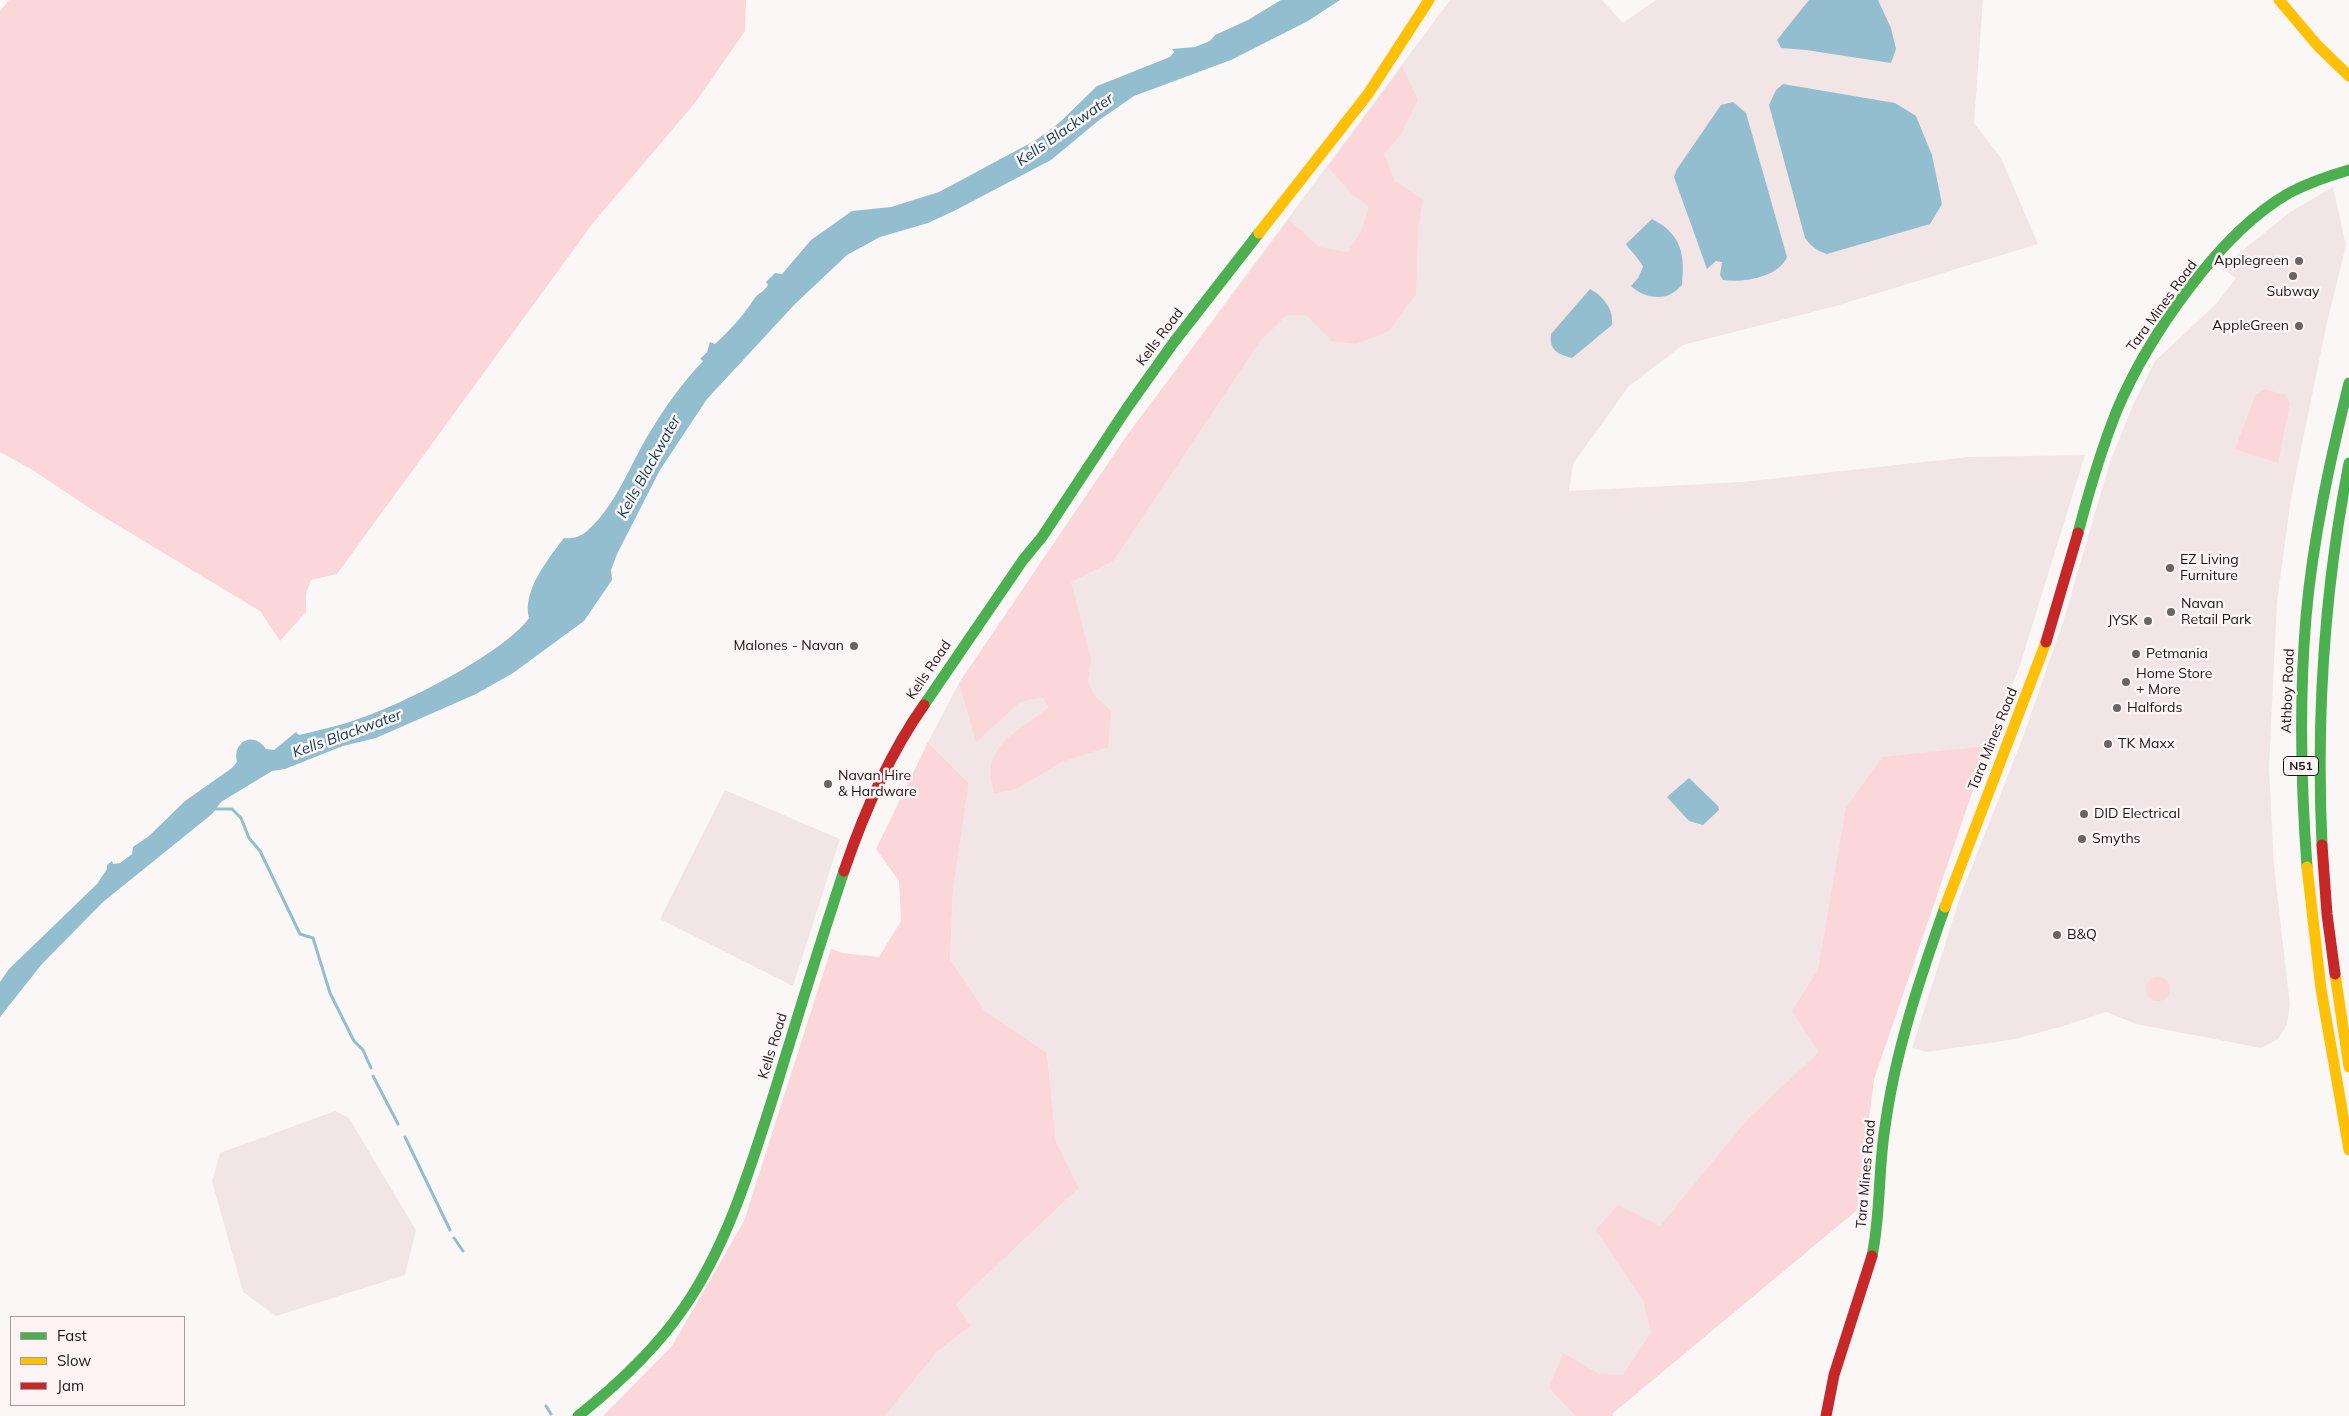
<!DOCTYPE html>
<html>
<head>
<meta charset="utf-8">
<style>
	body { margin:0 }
	#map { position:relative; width:2349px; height:1416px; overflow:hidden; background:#fcf7f7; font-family:Mulish,sans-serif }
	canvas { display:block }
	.legend { position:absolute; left:10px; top:1316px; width:175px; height:90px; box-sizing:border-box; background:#fff4f5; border:1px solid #a39b9c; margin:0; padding:6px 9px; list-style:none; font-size:15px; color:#191516 }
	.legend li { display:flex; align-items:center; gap:10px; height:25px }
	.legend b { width:25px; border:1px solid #a39b9c }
</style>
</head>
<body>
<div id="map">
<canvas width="2349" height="1416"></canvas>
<ul class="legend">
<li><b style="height:6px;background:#4caf50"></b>Fast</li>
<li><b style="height:6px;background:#ffc107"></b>Slow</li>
<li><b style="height:6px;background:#c62828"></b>Jam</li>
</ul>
</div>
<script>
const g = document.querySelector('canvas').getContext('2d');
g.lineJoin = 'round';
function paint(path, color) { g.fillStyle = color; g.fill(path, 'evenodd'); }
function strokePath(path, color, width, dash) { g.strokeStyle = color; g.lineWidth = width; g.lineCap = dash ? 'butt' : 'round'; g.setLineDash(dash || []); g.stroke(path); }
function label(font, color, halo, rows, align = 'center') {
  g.font = font + ' Mulish,sans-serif'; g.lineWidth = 5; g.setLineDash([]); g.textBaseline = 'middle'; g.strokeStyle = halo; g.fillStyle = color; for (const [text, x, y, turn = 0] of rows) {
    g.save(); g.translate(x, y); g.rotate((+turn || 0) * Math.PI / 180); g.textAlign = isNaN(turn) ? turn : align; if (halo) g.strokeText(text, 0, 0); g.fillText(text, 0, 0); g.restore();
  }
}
paint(new Path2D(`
	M1450,0H1602L1623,23L1656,0H1983L1974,123L2001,158L2038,244L1836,306L1683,345L1629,386L1573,464L1569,491L1742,482L1969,457L2085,455L2020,665L1988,746L1874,1079L1857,1210L1612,1414L1613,1416H885L938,1351L971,1326L956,1304L1079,1188L1056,1141L1047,1053L985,1011L950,959L953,890L969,783L928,742L959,683L1128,434Z
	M2333,187L2346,245L2326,327L2291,498L2277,602L2269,767L2274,866L2290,1005L2287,1024L2278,1039L2261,1048L2136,1024L2106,1012L2067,1025L2016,1039L1926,1052L1912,1048L1960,897L2023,737L2063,622L2110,462L2133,405L2155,361L2216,304L2236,278L2221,268L2290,212Z
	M725,790L840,839L793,986L660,919Z
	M335,1111L349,1118L416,1230L405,1275L276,1316L243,1292L212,1181L220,1153Z`), '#f2e5e6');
paint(new Path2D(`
	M9,0H746L745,31L695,103L593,223L337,574L311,580L306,594V612L280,641L260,611L94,511L31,469L0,452V11Z
	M1402,66L1418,100L1401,134L1384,154L1395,181L1423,200L1418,229L1416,294L1389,331L1356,344L1332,341L1306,315H1287L1260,341L1113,561L1071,582L1091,659L1088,680L1093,694L1111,711L1108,747L1062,762L1016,789L994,794C993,786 989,775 991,767C994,740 1030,723 1049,707L1042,697L1020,702L976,742L959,683L1128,434L1289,220L1319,247L1347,252L1361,232L1369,207L1350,192L1328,167Z
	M2265,389L2285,395L2290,403L2278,463L2235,449L2256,394Z
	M928,742L969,783L953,890L950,959L985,1011L1047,1053L1056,1141L1079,1188L956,1304L971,1326L938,1351L885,1416H603L672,1346L744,1221L831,949L843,953L879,957L901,921L899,881L876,849Z
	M1988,746L1874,1079L1857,1210L1612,1414L1613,1416H1576L1549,1388L1563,1353L1599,1374L1623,1375L1651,1333L1643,1300L1596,1230L1618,1205L1660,1226L1748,1119L1819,1052L1792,1011L1818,970L1846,808L1882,757Z
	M2146 989a12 12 0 1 1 24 0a12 12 0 1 1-24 0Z`), '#fbd7da');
paint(new Path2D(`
	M1281,0H1340L1308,21L1231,60L1134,96L1098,121L1051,160L954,211L928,223L880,237L847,255L795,304L707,399L660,470L617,554L611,570L612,580L584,621L513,673L476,694L376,738L343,746L285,769L272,771L221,802L212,814L103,902L42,964L0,1017V982L9,969L97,884L107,869V865L112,861L113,864L120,863L132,854L133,847L149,836L185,801L232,768L237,762C232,742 253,730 266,749L274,750L296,732L299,735C319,730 339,726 358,719C401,705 503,654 529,618C522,591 548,559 564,538C573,539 581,537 588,530C617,504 630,464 650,432C665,407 683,382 703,361L700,359L707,352L710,342L715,344C730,330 743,316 754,299C758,293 764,292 768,285L766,282L775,273L782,274L811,240L852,211L891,207L939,192L1036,140L1059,123L1097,86L1170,57L1174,52L1172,49L1195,47L1210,41L1215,35L1248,20Z
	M1809,0H1878L1891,28L1896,49L1891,63L1806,50L1781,48L1777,40Z
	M1783,84L1895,103L1916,116L1932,155L1942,204L1930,224L1827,254C1817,251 1812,247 1805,238L1769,105L1776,90Z
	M1733,102L1746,113L1787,257C1779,277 1743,283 1723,280L1720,275L1722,262L1716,261L1707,269L1674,177L1677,169L1721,105Z
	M1652,219C1682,234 1685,255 1682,285C1679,288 1674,293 1669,295C1656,300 1640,295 1631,286L1638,278L1643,267C1639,258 1632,253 1626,244Z
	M1590,289C1603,296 1614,309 1612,325L1572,358C1558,354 1549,351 1551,334Z
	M1689,778L1718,806L1719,810L1703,825L1689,821L1667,797Z`), '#93bed0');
strokePath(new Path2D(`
	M214,809H232L241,818L249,838L260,851L300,934L313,938L330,993L354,1041L363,1050L371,1068
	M373,1076L398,1124
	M405,1137L450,1230
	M454,1238L463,1251
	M546,1406L551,1414`), '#93bed0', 3);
strokePath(new Path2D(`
	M2078,533C2089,491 2101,450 2117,410C2148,337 2219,233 2289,193C2308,183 2328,176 2349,170
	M924,705L1023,560L1042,537L1127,408L1174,342L1259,233
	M2322,845C2316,716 2324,590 2349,463
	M2307,867C2301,785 2299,700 2306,617C2313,538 2330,460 2349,383
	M1872,1256C1881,1213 1878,1170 1885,1127C1895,1052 1920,978 1945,907
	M578,1416C617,1385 655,1350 683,1309C727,1246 750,1169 773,1097C796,1022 819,946 844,871`), '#4caf50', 11);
strokePath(new Path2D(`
	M2279,0L2318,46L2349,76
	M1259,233L1368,94L1429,0
	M2307,867L2321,989L2349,1150
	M1945,907L2046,642
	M2335,974L2349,1067`), '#ffc107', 11);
strokePath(new Path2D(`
	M2046,642L2078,533
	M2322,845L2327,914L2335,974
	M844,871C864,812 888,756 924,705
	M1826,1416L1834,1375L1872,1256`), '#c62828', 11);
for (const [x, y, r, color] of [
	[2299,261,5,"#686465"],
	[2293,276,5,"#686465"],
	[2299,326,5,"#686465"],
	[2170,568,5,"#686465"],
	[2171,612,5,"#686465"],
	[2148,621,5,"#686465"],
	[854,646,5,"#686465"],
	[2136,654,5,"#686465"],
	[2126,682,5,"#686465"],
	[2117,708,5,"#686465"],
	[2108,744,5,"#686465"],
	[828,784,5,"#686465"],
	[2084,814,5,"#686465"],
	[2082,839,5,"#686465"],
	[2057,935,5,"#686465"]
]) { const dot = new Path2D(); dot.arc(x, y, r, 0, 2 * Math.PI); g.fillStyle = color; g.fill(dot); strokePath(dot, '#fff4f5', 2); }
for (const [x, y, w] of [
	[2301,766,35]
]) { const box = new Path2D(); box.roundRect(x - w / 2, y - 9.5, w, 19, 4); g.fillStyle = '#fff4f5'; g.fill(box); strokePath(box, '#191516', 1); }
label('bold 12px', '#191516', null, [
	["N51",2301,766]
]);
label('14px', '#191516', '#fff4f5', [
	["Applegreen",2289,261,"right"],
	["Subway",2293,292,"center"],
	["AppleGreen",2289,326,"right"],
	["EZ Living",2180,560],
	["Furniture",2180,576],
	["Navan",2181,604],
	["Retail Park",2181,620],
	["JYSK",2138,621,"right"],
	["Malones - Navan",844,646,"right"],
	["Petmania",2146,654],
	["Home Store",2136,674],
	["+ More",2136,690],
	["Halfords",2127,708],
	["TK Maxx",2118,744],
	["Navan Hire",838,776],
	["& Hardware",838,792],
	["DID Electrical",2094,814],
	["Smyths",2092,839],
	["B&Q",2067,935]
], 'left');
label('14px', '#191516', '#fff4f5', [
	["Tara Mines Road",2162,306,-54],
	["Kells Road",1160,337,-53],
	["Kells Road",929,670,-56],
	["Athboy Road",2288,691,-88],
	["Tara Mines Road",1993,739,-68],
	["Kells Road",773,1046,-73],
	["Tara Mines Road",1866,1174,-85]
]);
label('italic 15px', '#043e51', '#fff4f5', [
	["Kells Blackwater",1065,130,-35],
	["Kells Blackwater",649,467,-61],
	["Kells Blackwater",347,734,-20]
]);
</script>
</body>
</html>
